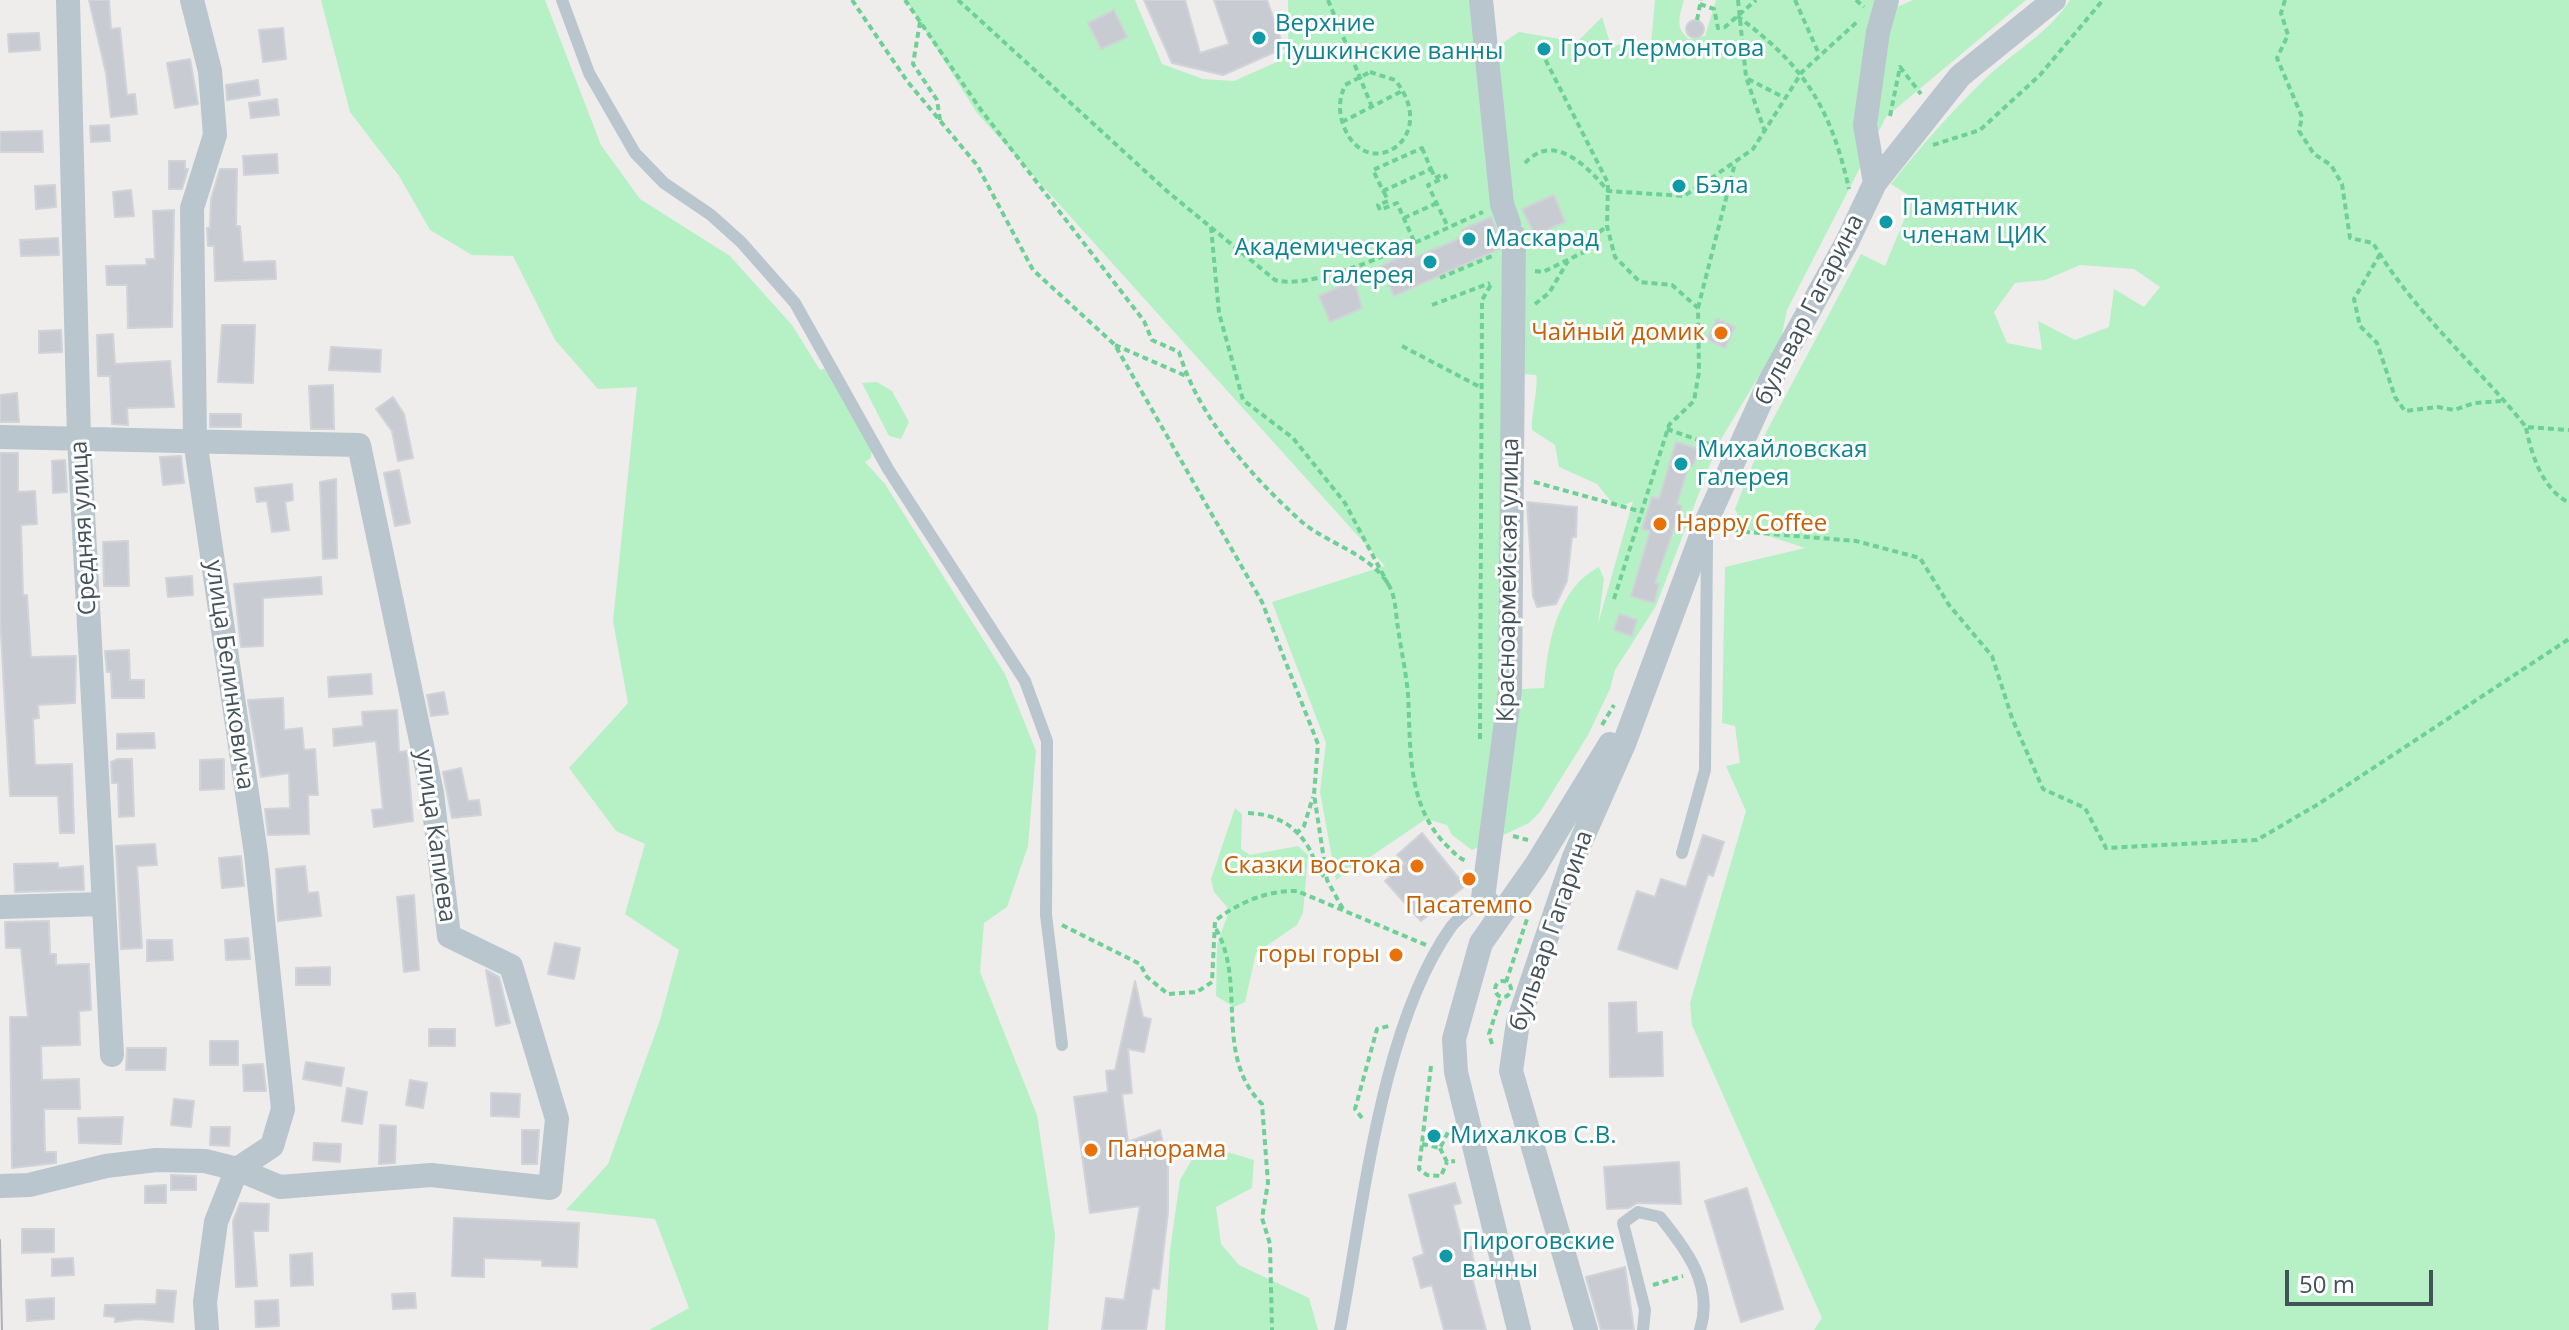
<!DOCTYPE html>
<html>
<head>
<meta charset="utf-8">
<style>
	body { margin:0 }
	#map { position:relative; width:2569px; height:1330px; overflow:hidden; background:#efecec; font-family:"Open Sans",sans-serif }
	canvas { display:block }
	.scale { position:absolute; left:2285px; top:1270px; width:148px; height:36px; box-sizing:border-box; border:4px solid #44525a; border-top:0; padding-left:10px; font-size:24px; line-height:28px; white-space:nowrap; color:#44525a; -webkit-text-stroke:6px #fff; paint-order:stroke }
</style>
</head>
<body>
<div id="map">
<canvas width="2569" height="1330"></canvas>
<div class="scale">50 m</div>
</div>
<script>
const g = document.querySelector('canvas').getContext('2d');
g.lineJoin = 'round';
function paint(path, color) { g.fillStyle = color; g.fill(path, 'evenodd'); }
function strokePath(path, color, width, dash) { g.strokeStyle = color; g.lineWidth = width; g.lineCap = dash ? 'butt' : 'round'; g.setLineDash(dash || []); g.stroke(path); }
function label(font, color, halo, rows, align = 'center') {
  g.font = font + ' "Open Sans",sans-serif'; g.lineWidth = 6; g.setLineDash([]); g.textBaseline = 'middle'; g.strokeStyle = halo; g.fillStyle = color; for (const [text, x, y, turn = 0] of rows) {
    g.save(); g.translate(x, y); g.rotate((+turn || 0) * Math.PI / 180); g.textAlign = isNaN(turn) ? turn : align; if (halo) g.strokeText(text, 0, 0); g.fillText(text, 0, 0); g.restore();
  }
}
paint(new Path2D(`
	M321,0H545L601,145L640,199L730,256L792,325L820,370L827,368L872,443L871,458L865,462L885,484L1005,674L1036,751L1028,846L1007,907L984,923L980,972L1037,1115L1055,1235L1048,1330H649L689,1308L655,1219L566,1210L608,1164L660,1020L679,950L625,914L645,844L616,831L569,768L628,703L613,621L637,387L598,389L555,340L513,256L472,255L430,230L399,176L350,112Z
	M906,0H1135L1162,64L1203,79L1234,81L1279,61L1288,48V0H1477L1483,56L1519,32L1577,42L1602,17L1611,46L1628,44L1636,52L1650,55L1655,0H1684C1680,15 1674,28 1689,39L1705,36L1716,0H1887L1892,9L1913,0H2026L1886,117L1787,310L1781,339L1717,446L1656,606L1615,670L1610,689L1588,735L1540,812L1529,823L1472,850L1452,835L1447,825L1426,819L1336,880L1320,792L1326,743L1272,602L1385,566L977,113ZM1522,374L1536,375C1539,384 1531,415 1532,430L1555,445L1559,467L1597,484L1614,505L1620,507L1633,501L1598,624L1604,579L1599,567C1557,588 1547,645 1544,688L1503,690Z
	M2070,0H2569V1330H1814L1822,1318L1692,1025L1690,1003L1746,811L1726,766L1740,763L1735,726L1722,723L1725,567L1805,548L1744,528L1735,509L1763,438L1861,254L1885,266L1913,198L1891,184C1920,147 1951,112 1985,79C2014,51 2048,34 2070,0ZM2080,265L2134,269L2160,287L2144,307L2114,289L2109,327L2075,340L2038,321L2042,350L2007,343L1994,312L2015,283L2045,280Z
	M877,382L892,391L909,422L901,439L889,436L862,383Z
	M1235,808L1242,814L1241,849L1250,855L1298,846L1308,855L1303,913L1297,925L1256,953L1245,1002L1234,1007L1216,996L1217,944L1228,914L1227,907L1214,892L1211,879Z
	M1201,1144L1254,1160L1252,1188L1216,1207L1221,1244L1239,1265L1309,1298L1318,1330H1165L1170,1250L1180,1180Z`), '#b6f1c6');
const building = new Path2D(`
	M89,0H109L111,29L120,28L127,95L135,94L137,114L111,117L106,73Z
	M1144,0H1185L1200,53L1229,44L1214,0H1267L1284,48L1223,75L1172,63Z
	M1114,10L1127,37L1101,49L1088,23Z
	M1686 29a9 9 0 1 1 18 0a9 9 0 1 1-18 0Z
	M283,28L286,59L263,62L259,30Z
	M39,33L40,50L9,52L8,34Z
	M190,59L198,104L175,108L167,63Z
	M258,80L260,95L227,100L226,85Z
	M277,99L279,115L251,118L249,103Z
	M109,125L110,141L91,142L90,126Z
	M42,131L43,152H0V132Z
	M277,154L278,173L244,175L243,156Z
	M169,161H185V169H188L182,189H169Z
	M220,169H237L236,226H240L243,262L275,261L276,279L215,281L214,246H208L207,228H210L211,199Z
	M55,185L56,207L36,209L35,186Z
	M131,190L134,216L115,217L113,192Z
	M1554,195L1565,222L1535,235L1522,209Z
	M174,210L172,327L128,328L127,285H107L106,266L147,265L146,259H155L153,211Z
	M1491,217L1499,236V249L1394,296L1381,266L1412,252L1414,258L1465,236L1462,230Z
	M58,238L59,255L21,256L20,240Z
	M1354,280L1362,308L1330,322L1319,296Z
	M1717,319L1735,327L1725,348L1707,339Z
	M222,325H255L253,383L218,382Z
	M61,330L62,352L39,353V331Z
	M113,334L115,364L170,361L174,407L127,408L128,425L112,424L110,376H98L97,335Z
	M331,347L381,350L380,372L329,370Z
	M333,385L334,429H311L309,386Z
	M17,393L19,422H0V395Z
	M393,397L404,414L413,458L398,461L392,431L376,409Z
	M210,414H241V427H210Z
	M1676,442L1699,449L1693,466L1689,465L1677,504L1682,506L1655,583L1659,584L1654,603L1631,596L1650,531L1642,529L1652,497L1659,499Z
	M0,453H18V492L35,491L37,524L21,525L23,595H27L31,657L76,656L75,703L38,705L39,718L33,719L35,765L72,764L74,833H60L58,796H10L0,616Z
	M181,456L184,483L163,485L160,457Z
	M65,460L67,492L53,493L52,461Z
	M399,470L410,523L395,526L384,473Z
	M336,479L337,558L323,559L320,482Z
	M292,484L293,500L285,502L289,530L272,532L267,501L257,502L255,488Z
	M1527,502L1577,507L1576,537H1572L1567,581L1556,604L1537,607L1533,596Z
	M128,541L129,586H104L103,542Z
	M192,576L193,595L168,597L166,578Z
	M321,577L322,594L263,598V646L241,647L234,584Z
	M1619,614L1637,620L1632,636L1614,630Z
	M129,650L130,680H144V698H112L111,672H107L105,651Z
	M371,674L372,694L329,697L328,677Z
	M444,692L448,714L431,716L427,695Z
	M283,698L284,730L302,728L304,750L315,749L318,795H308L309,834L268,835L265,809L290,808L289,773L261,777L248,700Z
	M397,710L399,752L407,751L413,821L374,827L372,810L383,809L376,741L334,746L333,729L363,726L362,712Z
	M154,733L155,748L117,749V734Z
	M118,759H132L134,816L119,817L118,783H112L111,762Z
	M224,759V789L200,790V760Z
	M461,768L468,801L479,800L481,815L452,818L443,772Z
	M1422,833L1465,886L1421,921L1385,881L1405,863L1397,855Z
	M1703,835L1724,842L1713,876L1708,874L1677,969L1618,949L1637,891L1655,897L1661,879L1686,887Z
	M155,844L157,865L137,866L142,948L121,949L116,846Z
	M241,856L244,886L222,888L219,858Z
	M58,863V868L83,866L84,890L15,892L14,864Z
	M305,866L308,893L318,892L321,916L278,921L276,869Z
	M414,895L419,970L404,972L397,897Z
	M49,921L50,954H56V965L89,964L91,1010L79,1011L80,1045L41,1046L42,1080L79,1079L80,1109H44L45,1152H56V1163L12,1168L10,1017H28L21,948H6L5,922Z
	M248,938L250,959L226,960L225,940Z
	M147,940H172L173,960L147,961Z
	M555,943L580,948L574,979L548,974Z
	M330,967V985H296V968Z
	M486,970L499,977L510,1023L496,1026Z
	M1135,981L1143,1017L1151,1019L1144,1052L1128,1049L1132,1093L1122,1094L1128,1142L1160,1130L1168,1166V1212L1159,1289L1152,1288L1146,1330H1102L1106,1298L1124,1300L1140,1206L1090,1213L1074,1097L1108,1092L1106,1071L1115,1070Z
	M1636,1002L1637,1033L1662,1032L1663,1076L1610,1077L1609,1003Z
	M429,1029H455V1046H429Z
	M210,1041H238V1065H210Z
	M127,1048H166L165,1070H126Z
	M306,1062L344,1068L341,1086L303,1079Z
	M263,1064L266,1091H244L243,1065Z
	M410,1080L427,1083L423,1108L406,1105Z
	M347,1088L367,1092L362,1124L342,1121Z
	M491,1093L520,1094L519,1117L491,1116Z
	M174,1099L194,1101L191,1127L171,1125Z
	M123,1117L121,1144L79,1143L78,1118Z
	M380,1125L396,1126L395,1163L379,1164Z
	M211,1127H230L229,1146L210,1145Z
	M522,1130H539L537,1164H522Z
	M314,1143L341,1144L340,1162L313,1160Z
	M1679,1162L1681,1204L1637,1203L1629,1208L1607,1209L1604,1167Z
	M171,1175L196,1176V1190H171Z
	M1455,1183L1461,1203L1453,1205L1464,1249L1471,1247L1473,1258L1476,1268L1470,1270L1486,1330H1444L1432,1285L1421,1288L1413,1258L1424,1254L1409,1195Z
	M166,1185V1203H145V1186Z
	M1747,1188L1783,1309L1741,1322L1705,1201Z
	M240,1203L269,1204L268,1231H253L257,1286L236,1287L233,1221Z
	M454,1218L579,1223L577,1267L542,1266V1260L484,1258V1277L452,1276Z
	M22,1229H54V1252L22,1253Z
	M312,1253L313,1285L291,1286L290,1255Z
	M73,1258L74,1275L52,1276V1259Z
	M1625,1267L1634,1330H1601L1586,1277Z
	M157,1290L176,1291L173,1322L138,1319L115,1322V1317L104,1316L105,1305L156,1304Z
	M415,1293L416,1308L393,1309L392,1294Z
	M54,1298V1319L27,1321L26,1300Z
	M278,1300L279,1326L256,1327L255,1301Z`);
paint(building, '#c8ccd2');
strokePath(building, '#d0d3d8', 2);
strokePath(new Path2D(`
	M852,0L907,81L977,165L1033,270L1115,345L1262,602L1318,744L1314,794L1327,880L1344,911
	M905,0L981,110L1144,321L1152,340L1179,352C1199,418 1251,476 1302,522C1329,545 1378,556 1392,592C1396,603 1396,617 1398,628C1401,650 1406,672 1408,694C1411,747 1406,801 1444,843C1452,850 1457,858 1467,861
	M958,0L1168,192L1275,280C1319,293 1438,231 1483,212
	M1328,0L1372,107
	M1738,0L1746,77L1765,132
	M1795,0L1819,54
	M1856,0L1864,7
	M2285,0L2281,13L2288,35L2277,58L2302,117L2299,131L2314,154L2331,165L2342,184L2350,238L2373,243C2415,314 2476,364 2526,427L2569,430
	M1700,4L1714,9L1718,28L1725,27L1756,0
	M1737,16C1804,65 1831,108 1849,189
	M1697,20L1701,0
	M920,22L913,64L937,100L940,120
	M1541,51L1608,183L1607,226L1615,257L1640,282L1672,285L1698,308L1699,372L1694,401L1669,425L1614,599
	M1370,72L1395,80C1442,138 1367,185 1344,127C1338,111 1339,100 1345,85Z
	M1748,79L1785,98
	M1890,116L1900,67L1921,94
	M1342,122L1404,90
	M1933,145L1980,130L2040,75L2103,0
	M1422,148L1431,169L1383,191L1373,170Z
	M1525,163C1554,131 1588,167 1608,191L1684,196L1703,184L1753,149L1802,72L1858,21
	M1431,169L1435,178L1444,174L1446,177L1428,185L1448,227
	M1384,192L1388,201L1378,205L1380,210L1397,203L1414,241
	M1404,218L1437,203
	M1211,227L1219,313L1243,400L1293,438L1345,503L1388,584
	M2380,254L2354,299L2360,326L2377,343L2395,397L2405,411L2438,407L2454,410L2474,403L2501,401
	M1535,271L1543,272L1588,250L1593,237L1607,226
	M1440,278L1492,256
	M1535,304L1549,293L1568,261
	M1432,305L1490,283
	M1698,308L1735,163
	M1115,345L1186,376
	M1402,346L1482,388
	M2526,428C2532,456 2542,488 2569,503
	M1667,429L1718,447
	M1534,482L1639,511
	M1724,530L1856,541L1920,558L1949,605L1992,656L2012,718L2043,789L2085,808L2106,848L2257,840L2320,803L2569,639
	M1602,725L1614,705
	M1480,739L1482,300L1492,283
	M1248,813C1273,814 1293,823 1307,845C1315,857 1315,869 1326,878
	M1296,834L1304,826L1313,797
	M1513,836L1528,840
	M1062,925L1140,964L1147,977L1168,994L1197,992L1212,982L1215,921C1237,903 1268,890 1297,891L1426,945
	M1216,929C1247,983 1213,1055 1262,1104L1268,1183L1262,1218L1270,1244L1272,1330
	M1495 989a8 8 0 1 1 16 0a8 8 0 1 1-16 0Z
	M1506,982L1528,916
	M1492,1044L1489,1034L1501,997
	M1431,1066L1419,1169L1427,1175L1441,1176L1447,1162
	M1362,1118L1355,1109L1377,1029L1389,1026
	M1422,1144L1440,1148L1448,1132
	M1440,1148L1447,1162L1455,1161
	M1653,1285L1683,1276`), '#6dd094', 4, [6, 4]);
strokePath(new Path2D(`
	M562,0L589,73L635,153L664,183L711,215L741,242L795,303L888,469L1025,681L1047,741L1046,915L1062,1045
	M1682,853L1705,770L1707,540
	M1340,1330C1363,1210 1380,1027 1451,927C1459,916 1473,907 1483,898
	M1643,1330L1645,1310L1623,1223L1638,1212L1660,1217C1687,1250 1714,1286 1700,1330`), '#b9c6cd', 12);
strokePath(new Path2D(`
	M68,0L79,438L112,1055
	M192,0L210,71L215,135L192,208L195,440L256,854L283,1109L272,1146L237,1169L216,1222L205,1302L207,1330
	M1481,0L1502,204L1509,224
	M1875,183L1865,125L1878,32L1887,0
	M0,437L359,445L432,793L449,936L511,966L557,1119L550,1188L431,1175L280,1187L237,1169L205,1161L156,1160L106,1166L29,1185L0,1186
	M0,907L102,904
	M1500,914L1483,898L1510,690L1514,236
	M1519,1330L1456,1072L1454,1039L1481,943L1536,865L1610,744
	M1586,1330L1511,1071L1518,1022L1574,857L1624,744L1707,520L1770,381L1847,242L1875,183L1960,76L2054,0`), '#b9c6cd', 24);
strokePath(new Path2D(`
	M0,1240L2,1330`), '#aeb2b7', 2);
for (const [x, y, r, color] of [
	[1259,38,8,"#0f9aa8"],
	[1544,49,8,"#0f9aa8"],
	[1679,186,8,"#0f9aa8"],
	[1886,222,8,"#0f9aa8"],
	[1469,239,8,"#0f9aa8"],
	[1430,262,8,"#0f9aa8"],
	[1721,333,8,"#e8710a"],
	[1681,464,8,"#0f9aa8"],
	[1660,524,8,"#e8710a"],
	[1417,866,8,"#e8710a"],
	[1469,879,8,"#e8710a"],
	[1396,955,8,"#e8710a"],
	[1434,1136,8,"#0f9aa8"],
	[1091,1150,8,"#e8710a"],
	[1446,1256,8,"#0f9aa8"]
]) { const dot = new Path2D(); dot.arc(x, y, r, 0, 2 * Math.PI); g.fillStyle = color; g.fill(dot); strokePath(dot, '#fff', 3); }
label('24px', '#0d838f', '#fff', [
	["Верхние",1275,24],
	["Пушкинские ванны",1275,52],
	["Грот Лермонтова",1560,49],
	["Бэла",1695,186],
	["Памятник",1902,208],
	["членам ЦИК",1902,236],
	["Маскарад",1485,239],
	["Академическая",1414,248,"right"],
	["галерея",1414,276,"right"],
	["Михайловская",1697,450],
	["галерея",1697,478],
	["Михалков С.В.",1450,1136],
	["Пироговские",1462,1242],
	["ванны",1462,1270]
], 'left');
label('24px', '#44525a', '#fff', [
	["бульвар Гагарина",1810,310,-63],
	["Средняя улица",84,528,-93],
	["Красноармейская улица",1509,580,-89],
	["улица Белинковича",229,675,82],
	["улица Капиева",435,836,82],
	["бульвар Гагарина",1552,931,-71]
]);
label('24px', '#c56008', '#fff', [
	["Чайный домик",1705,333],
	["Happy Coffee",1676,524,"left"],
	["Сказки востока",1401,866],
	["Пасатемпо",1469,906,"center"],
	["горы горы",1380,955],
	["Панорама",1107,1150,"left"]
], 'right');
</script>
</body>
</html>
